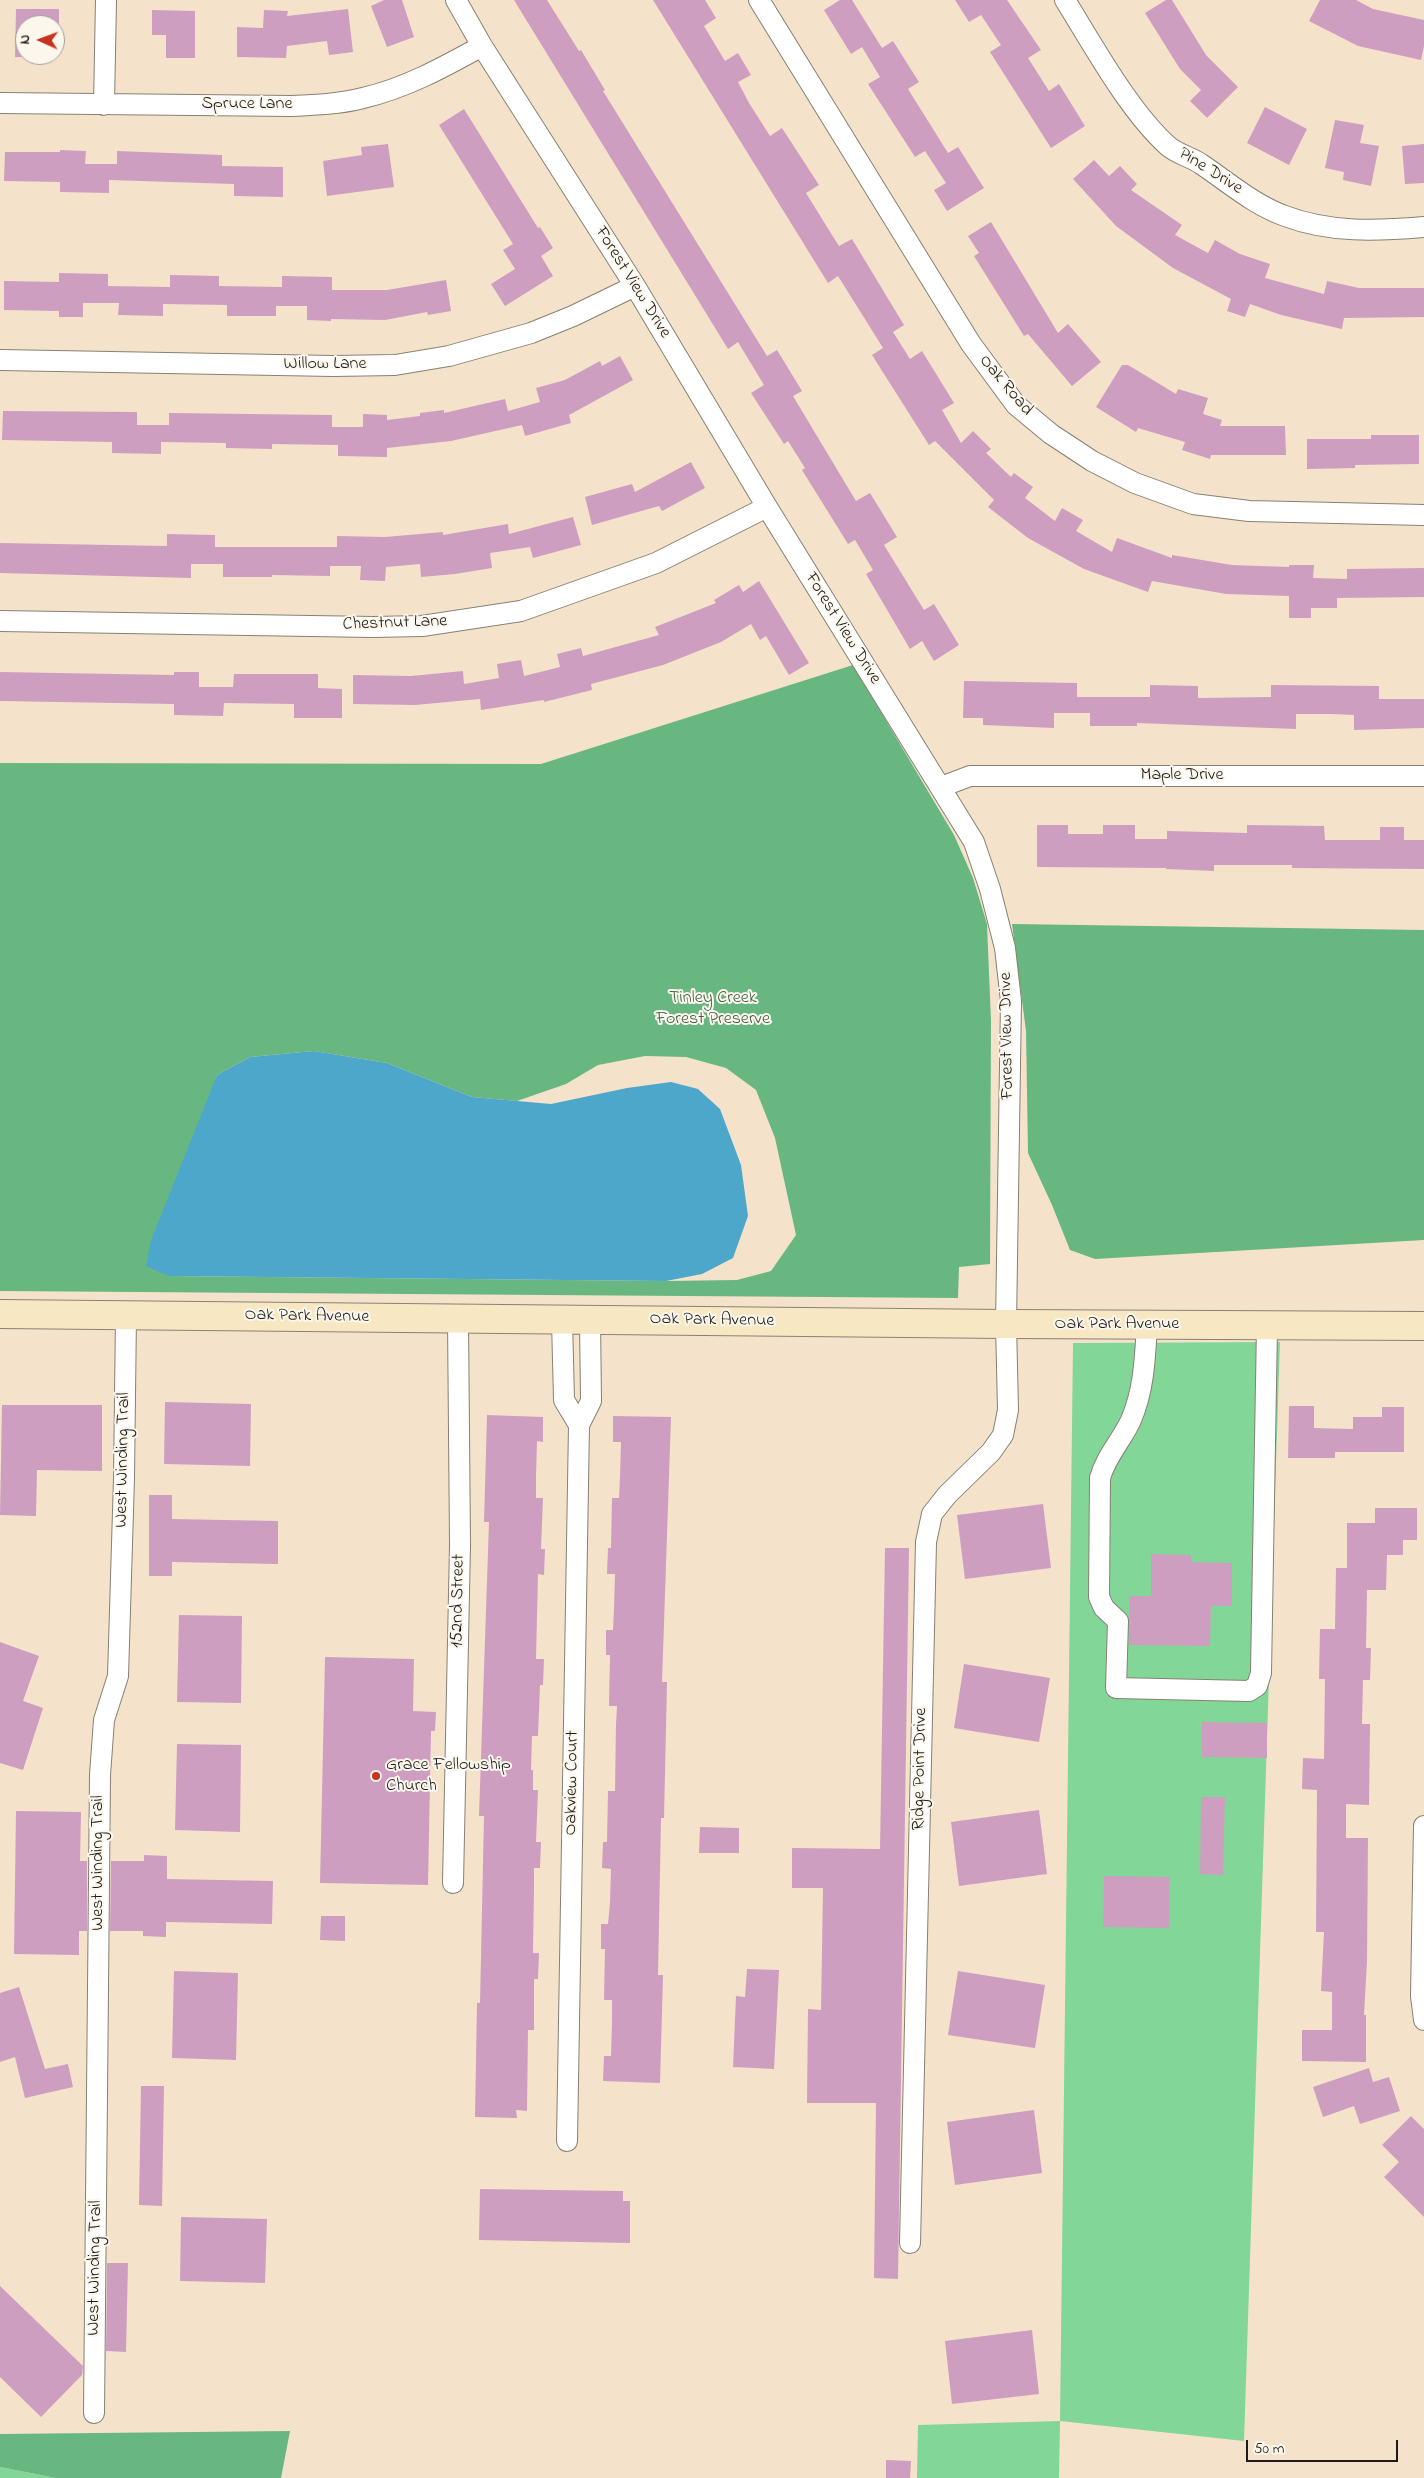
<!DOCTYPE html>
<html>
<head>
<meta charset="utf-8">
<style>
	body { margin:0 }
	#map { position:relative; width:1424px; height:2478px; overflow:hidden; background:#f4e3ca; font-family:"Indie Flower",sans-serif }
	canvas { display:block }
	.north { position:absolute; left:15px; top:15px; width:50px; height:50px; box-sizing:border-box; background:#fbf7ec; border:1px solid #a29f99; border-radius:50%; rotate:272deg; font-size:14px; font-weight:700; line-height:20px; text-align:center; color:#1c1c1c }
	.north::after { content:''; display:block; margin:auto; width:18px; height:22px; background:#c8321e; clip-path:polygon(50% 0,100% 100%,50% 72%,0 100%) }
	.scale { position:absolute; left:1246px; top:2440px; width:152px; height:22px; box-sizing:border-box; border:2px solid #1c1c1c; border-top:0; padding-left:6px; font-size:15px; line-height:18px; white-space:nowrap; color:#1c1c1c; -webkit-text-stroke:4px #fbf7ec; paint-order:stroke }
</style>
</head>
<body>
<div id="map">
<canvas width="1424" height="2478"></canvas>
<div class="north">N</div>
<div class="scale">50 m</div>
</div>
<script>
const g = document.querySelector('canvas').getContext('2d');
g.lineJoin = 'round';
function paint(path, color) { g.fillStyle = color; g.fill(path, 'evenodd'); }
function strokePath(path, color, width, dash) { g.strokeStyle = color; g.lineWidth = width; g.lineCap = dash ? 'butt' : 'round'; g.setLineDash(dash || []); g.stroke(path); }
function label(font, color, halo, rows, align = 'center') {
  g.font = font + ' "Indie Flower",sans-serif'; g.lineWidth = 4; g.setLineDash([]); g.textBaseline = 'middle'; g.strokeStyle = halo; g.fillStyle = color; for (const [text, x, y, turn = 0] of rows) {
    g.save(); g.translate(x, y); g.rotate((+turn || 0) * Math.PI / 180); g.textAlign = isNaN(turn) ? turn : align; if (halo) g.strokeText(text, 0, 0); g.fillText(text, 0, 0); g.restore();
  }
}
paint(new Path2D(`
	M1280,1342L1244,2441L1060,2421L1059,2478H917L918,2425L1060,2421L1073,1343Z
	M0,2467L56,2478H0Z`), '#82d697');
paint(new Path2D(`
	M853,665L954,835L973,878L987,924L991,1021L990,1264L959,1267L958,1298L0,1291V763L541,764ZM314,1051L387,1063L472,1097L517,1101L566,1084L598,1065L645,1056L686,1057L726,1068L756,1090L775,1138L796,1235L771,1271L737,1280L666,1281L169,1276L217,1075L250,1057Z
	M1012,924L1424,930V1240L1095,1259L1070,1250L1052,1205L1028,1153L1026,1031Z
	M290,2431L281,2478H56L0,2467V2434Z`), '#69b780');
paint(new Path2D(`
	M314,1051L387,1063L472,1097L551,1104L627,1088L671,1082L698,1089L720,1109L741,1165L748,1216L733,1258L702,1274L666,1281L169,1276L146,1266L151,1240L217,1075L250,1057Z`), '#4ca7ca');
paint(new Path2D(`
	M384,0H402L414,37L387,47L371,6Z
	M514,0H547L579,51L581,50L605,90L603,91L767,356L777,350L802,391L793,396L856,501L870,493L897,537L884,545L924,610L934,604L959,645L934,661L922,641L910,649L866,574L873,570L855,540L848,544L802,470L805,468L788,441L784,444L751,393L764,385L738,342L728,349Z
	M653,0H705L716,18L704,26L725,61L738,53L751,75L738,82L749,103L770,136L782,128L819,185L806,193L827,227L839,246L852,239L904,325L893,332L910,359L922,351L954,403L942,410L961,443L973,431L991,449L986,453L1011,477L1014,473L1033,487L1025,498L1055,521L1062,508L1083,520L1076,531L1112,552L1117,538L1172,558V555L1232,565L1289,567V565H1314L1313,578L1347,579V569L1424,568V597L1337,598V608H1311V618H1289V596L1226,594L1152,581L1148,592L1084,569L1028,538L988,507L994,500L935,441L929,445L872,355L883,348L838,276L828,283Z
	M840,0H852L882,48L893,41L919,82L908,89L948,153L958,147L984,188L947,211L934,190L946,183L925,151L915,157L868,84L880,77L862,47L851,54L824,10Z
	M955,0H1007L1041,50L1028,58L1049,91L1059,84L1085,126L1051,148L990,52L1001,45L981,15L969,22Z
	M1166,0H1172L1206,55L1238,87L1207,118L1190,101L1201,90L1180,69L1145,13Z
	M1320,0H1356L1373,9L1424,20V46L1421,60L1358,46L1309,21Z
	M16,9H59V34H55V25H25V55H44V57H15Z
	M348,9L353,52L329,55L327,41L287,46L286,58L237,57V27L263,28L264,10L288,11L287,16Z
	M152,10L195,11V58H166V35H152Z
	M1265,107L1307,129L1289,165L1247,143Z
	M464,109L538,228L540,227L553,248L541,256L553,276L505,306L491,284L515,269L503,250L513,244L439,125Z
	M1335,120L1364,125L1360,143L1379,146L1371,186L1343,180L1344,172L1325,168Z
	M388,144L394,187L327,196L323,161L362,155L361,147Z
	M1424,144V183L1405,184L1402,146Z
	M60,150L86,151L85,164H117V151L222,155V166L283,167V197L234,196V184L109,180V193L60,192V182L4,181L5,152H60Z
	M1094,160L1109,176L1120,166L1137,184L1131,190L1182,225L1175,235L1208,253L1215,240L1240,254L1270,264L1265,278L1324,294L1327,281L1359,288H1424V317L1344,318L1342,329L1281,315L1250,304L1245,317L1227,311L1231,299L1173,268L1116,226L1073,179Z
	M991,222L1058,333L1068,324L1101,362L1072,386L1028,334L1024,336L974,256L979,253L968,236Z
	M59,273L108,274V286L170,287V275L219,276V286L282,287V276L332,277V290H387L446,280L451,311L428,315L427,312L385,320L331,319V321L307,320V306H276V316H227V305L163,304V316L118,315L119,303H83V317H59V311L4,310V281L59,282Z
	M620,356L633,380L569,415L571,423L525,436L522,425L451,441L387,448V457L338,456V445L272,444V449L226,448V443L161,442V454L112,453V442L2,440L3,411L137,412V425H169V413L332,415V427H363V414L387,415V420L420,416V413L444,410V413L505,399L508,411L540,402L536,388L565,380L600,361L602,366Z
	M1122,365H1128L1176,394L1178,389L1208,398L1203,414L1222,420L1220,426H1285L1286,455H1211L1210,459L1182,450L1185,442L1138,428L1136,432L1096,407Z
	M1371,435H1419V464L1355,465V468L1307,469V439H1371Z
	M691,462L705,488L662,511L659,506L592,525L585,497L632,484L635,492Z
	M573,517L581,545L533,558L530,547L490,553L492,568L455,574L421,577L420,564L386,567L385,581L360,580L361,566H330V576L272,575V577H223V564H191V578L0,573V543L167,546V534L215,535V547H337V536L385,537L443,532V535L508,524L509,534Z
	M759,581L809,663L789,675L766,636L760,640L751,624L721,642L663,665L591,684L592,690L544,702V700L481,710L480,699L415,705L353,704V675L411,676L463,671L464,684L499,678L497,664L521,660L524,676L560,667L557,654L581,648L583,656L659,635L655,627L716,603L714,600L739,585L743,592Z
	M0,672L174,675V672H199V687H233L234,674H318V688L342,689V718H294V704L224,703L223,716L174,715V704L0,701Z
	M964,681L1077,683V697H1150V685L1198,686V698L1271,697V685L1379,686V699H1424V728L1354,730V715L1331,714H1296V729L1137,723V726H1090V713H1054V728L983,725V718H963Z
	M1037,825H1068V834H1103V825H1135V839H1167V831L1247,833V825L1324,826L1325,840H1380V827H1404V840H1424V869L1292,868V865H1214V871L1166,869V868L1037,867Z
	M165,1402L251,1404L250,1466L164,1464Z
	M2,1405H102V1471L37,1470L36,1516L0,1515Z
	M1289,1406H1314V1428L1353,1429V1417H1382V1407H1404V1452H1335V1458H1288Z
	M487,1415L543,1417V1442L537,1441L536,1476V1498H543L541,1549H545L544,1575L538,1574L536,1659H544L543,1685H540L538,1736H532L531,1770H533V1790H538L536,1842H541L540,1868H534V1889L533,1953H539L538,1979H534V2030H528L527,2111L516,2110L517,2118L475,2117L477,2003H480L484,1816H479L489,1522H484Z
	M613,1416L671,1417L662,1682H667L664,1818H661L658,1975H663L660,2083L603,2081L604,2056H611L612,2022V2000H604L605,1949H601V1924H608L610,1902L611,1869L602,1868L603,1842H607L608,1791H615L616,1724L617,1706H609L610,1655H606V1630H613L614,1608L615,1574H607L608,1548H611L612,1498H619L620,1477L621,1442H613Z
	M149,1495H172V1519L278,1521V1564L172,1562V1576H149Z
	M1043,1504L1051,1568L965,1579L957,1515Z
	M1375,1508H1417V1540H1403V1555H1387L1386,1590H1367L1366,1648H1371L1370,1680H1363L1362,1724H1370L1369,1805L1346,1804V1838H1368L1367,1961L1364,2015H1366V2062L1302,2061V2030H1332V1992L1321,1991L1324,1932H1316L1317,1790L1302,1789L1303,1758L1324,1759L1325,1679H1319L1320,1629H1335L1336,1568H1347V1523H1375Z
	M885,1548H909L898,2279L874,2278L876,2103H807L808,2009L821,2010L823,1888H792V1848L880,1849Z
	M1151,1554L1191,1555V1562L1232,1563V1606H1211L1210,1646L1129,1645V1596H1151Z
	M179,1615L242,1616L241,1703L177,1702Z
	M0,1642L39,1656L23,1701L43,1708L23,1770L0,1763Z
	M325,1657L414,1659L413,1711L436,1712L435,1731H431L428,1885L320,1883Z
	M964,1664L1050,1678L1039,1742L954,1728Z
	M1202,1722L1267,1723V1758L1202,1757Z
	M177,1744L241,1745L240,1832L175,1830Z
	M1201,1797H1225L1223,1875L1200,1874Z
	M1039,1810L1047,1874L959,1886L951,1822Z
	M16,1811L81,1812L80,1861H87V1931H79V1955L14,1954Z
	M700,1827L739,1828V1853H699Z
	M144,1855L167,1856V1879L273,1881L272,1924L166,1922V1937L143,1936V1931H110L111,1861H144Z
	M1104,1876L1170,1877L1169,1928L1103,1927Z
	M321,1916H345V1941L320,1940Z
	M747,1969L779,1970L774,2069L733,2067L736,1996L745,1997Z
	M174,1971L238,1973L236,2060L172,2058Z
	M958,1971L1045,1985L1035,2048L948,2035Z
	M19,1987L45,2069L68,2064L73,2087L25,2098L15,2057L0,2062V1993Z
	M1369,2068L1373,2082L1389,2077L1400,2111L1360,2124L1354,2106L1323,2117L1313,2087Z
	M141,2086H164L162,2206L139,2205Z
	M1034,2110L1042,2173L955,2185L947,2122Z
	M1411,2116L1424,2129V2217L1384,2177L1399,2162L1382,2145Z
	M480,2189L623,2191V2201H630V2243L479,2240Z
	M181,2217L267,2219L265,2283L180,2281Z
	M107,2263H128L126,2352L106,2351Z
	M0,2286L83,2366L82,2375L41,2417L0,2377Z
	M1032,2330L1039,2394L952,2404L945,2341Z
	M886,2460L911,2461L910,2478H886Z`), '#ce9ec1');
const street = new Path2D(`
	M456,0L482,46L635,286L767,507L974,842L990,889L1005,948L1011,1001L1006,1324L1008,1410L1003,1435L991,1452L947,1495L932,1514L926,1542L910,2243
	M759,0L971,344L1016,405L1051,434L1092,461L1135,483L1193,504L1249,511L1424,515
	M1065,0C1093,45 1129,111 1168,146C1177,154 1191,157 1201,164C1228,182 1254,205 1285,216C1330,233 1377,231 1424,227
	M0,103L291,106C315,105 340,104 363,98C406,88 444,67 482,46
	M104,105L106,0
	M0,360L333,366L395,365L449,356L531,333L573,316L635,286
	M0,621L373,627L422,626L521,611L656,563L767,507
	M941,787L970,776H1424
	M562,1320L564,1400L579,1425
	M1147,1325C1145,1358 1144,1390 1131,1420C1122,1440 1106,1456 1100,1478L1099,1597L1104,1608L1118,1621L1116,1688L1249,1691L1257,1686L1261,1673L1267,1326
	M1424,1826L1421,1996L1424,2020
	M453,1883L460,1545L458,1319
	M567,2141L579,1425L591,1401L590,1320
	M94,2413L100,1775L104,1720L118,1676L124,1478L126,1315`);
const secondary = new Path2D(`
	M0,1314L1006,1324L1424,1326`);
strokePath(street, '#888073', 22);
strokePath(secondary, '#888073', 30);
strokePath(street, '#fff', 20);
strokePath(secondary, '#f8e7c3', 28);
for (const [x, y, r, color] of [
	[376,1776,5,"#c8321e"]
]) { const dot = new Path2D(); dot.arc(x, y, r, 0, 2 * Math.PI); g.fillStyle = color; g.fill(dot); strokePath(dot, '#fbf7ec', 2); }
label('18px', '#1c1c1c', '#fbf7ec', [
	["Spruce Lane",247,105],
	["Pine Drive",1210,172,32],
	["Forest View Drive",632,283,58],
	["Willow Lane",325,365],
	["Oak Road",1005,386,50],
	["Chestnut Lane",395,624,-2],
	["Forest View Drive",842,629,58],
	["Maple Drive",1182,776],
	["Forest View Drive",1008,1036,-91],
	["Oak Park Avenue",307,1317,1],
	["Oak Park Avenue",712,1321,1],
	["Oak Park Avenue",1117,1325],
	["West Winding Trail",124,1460,-89],
	["152nd Street",459,1601,-89],
	["Ridge Point Drive",921,1769,-89],
	["Oakview Court",573,1783,-89],
	["West Winding Trail",99,1863,-90],
	["West Winding Trail",96,2268,-89]
]);
label('18px', '#405d47', '#fbf7ec', [
	["Tinley Creek",713,999],
	["Forest Preserve",713,1020]
]);
label('18px', '#1c1c1c', '#fbf7ec', [
	["Grace Fellowship",386,1766],
	["Church",386,1787]
], 'left');
</script>
</body>
</html>
